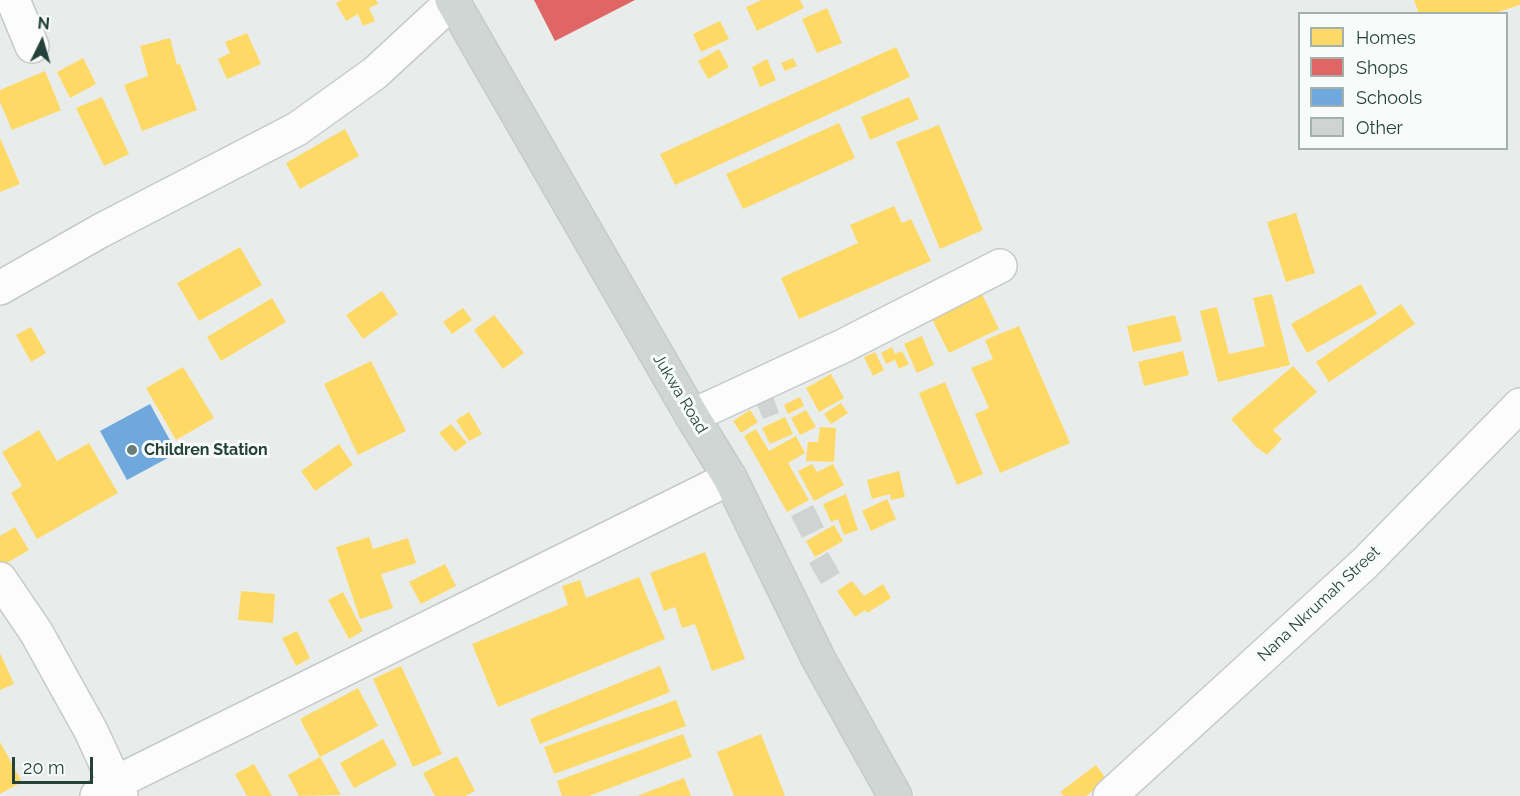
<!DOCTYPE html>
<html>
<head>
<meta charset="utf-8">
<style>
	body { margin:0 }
	#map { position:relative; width:1520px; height:796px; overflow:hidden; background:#e8edeb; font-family:Raleway,sans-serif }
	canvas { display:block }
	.legend { position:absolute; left:1298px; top:12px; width:210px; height:138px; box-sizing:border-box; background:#f7fbf9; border:2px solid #a3b1ad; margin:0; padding:8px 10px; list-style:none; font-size:18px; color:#24423a }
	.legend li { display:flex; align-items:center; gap:12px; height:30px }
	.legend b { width:30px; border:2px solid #a3b1ad }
	.north { position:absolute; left:12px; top:12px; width:60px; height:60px; -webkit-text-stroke:4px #f7fbf9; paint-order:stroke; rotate:5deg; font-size:16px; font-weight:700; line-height:24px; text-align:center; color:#24423a }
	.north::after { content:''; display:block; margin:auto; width:21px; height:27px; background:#24423a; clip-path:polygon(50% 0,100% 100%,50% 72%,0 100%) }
	.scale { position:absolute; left:12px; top:757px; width:81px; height:27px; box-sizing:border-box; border:3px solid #24423a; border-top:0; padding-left:8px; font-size:18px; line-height:21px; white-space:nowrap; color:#24423a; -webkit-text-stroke:4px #f7fbf9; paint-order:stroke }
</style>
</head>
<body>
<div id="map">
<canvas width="1520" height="796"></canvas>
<ul class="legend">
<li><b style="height:16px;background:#ffd966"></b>Homes</li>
<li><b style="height:16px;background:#e06666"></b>Shops</li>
<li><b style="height:16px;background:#6fa8dc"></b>Schools</li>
<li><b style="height:16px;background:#cfd4d2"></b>Other</li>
</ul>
<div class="north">N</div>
<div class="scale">20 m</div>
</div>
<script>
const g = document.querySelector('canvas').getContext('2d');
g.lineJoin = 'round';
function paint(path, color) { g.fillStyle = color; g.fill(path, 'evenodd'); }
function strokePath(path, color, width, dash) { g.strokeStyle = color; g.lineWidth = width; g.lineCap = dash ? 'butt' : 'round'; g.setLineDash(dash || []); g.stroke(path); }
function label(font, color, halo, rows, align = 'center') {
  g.font = font + ' Raleway,sans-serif'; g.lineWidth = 6; g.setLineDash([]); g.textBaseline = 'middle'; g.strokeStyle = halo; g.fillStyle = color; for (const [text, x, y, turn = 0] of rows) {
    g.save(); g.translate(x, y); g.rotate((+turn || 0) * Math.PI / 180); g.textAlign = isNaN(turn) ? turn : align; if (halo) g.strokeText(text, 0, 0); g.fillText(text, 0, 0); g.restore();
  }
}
paint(new Path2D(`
	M342,0H376L378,4L369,8L375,21L363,26L358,14L346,21L336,3Z
	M762,0H800L804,8L757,31L746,7Z
	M1414,0H1520V5L1492,14H1419Z
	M827,8L842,43L817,53L802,19Z
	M720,21L729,39L701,52L693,34Z
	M247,33L261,64L227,79L218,59L230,53L225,42Z
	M170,38L177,65L180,64L197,110L142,131L124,85L148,76L140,46Z
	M896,47L910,77L675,185L660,154Z
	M719,49L729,67L708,79L698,61Z
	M83,58L96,84L70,98L57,72Z
	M793,58L797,66L785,71L781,63Z
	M767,59L776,80L760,87L752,67Z
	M45,71L61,110L12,130L0,102V90Z
	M102,97L129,154L104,166L76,108Z
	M909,97L919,119L870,140L861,117Z
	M839,123L855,158L743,209L726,174Z
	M939,125L983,230L940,249L896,142Z
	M345,129L359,156L300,189L286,163Z
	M0,138L20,184L0,192Z
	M894,206L902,223L911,219L931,261L799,319L781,278L858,243L850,225Z
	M1296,213L1315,273L1286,282L1267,222Z
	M240,247L262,285L199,321L177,283Z
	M1361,284L1377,314L1307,353L1291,324Z
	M382,291L398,314L363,339L346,315Z
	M982,294L999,329L949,353L932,319Z
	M1272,294L1290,365L1218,382L1200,311L1217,307L1229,354L1265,346L1253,298Z
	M272,298L286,322L221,361L207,337Z
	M1401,304L1415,324L1329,382L1316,362Z
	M463,308L472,320L452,334L443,322Z
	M494,315L524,353L503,369L474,330Z
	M1175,315L1182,341L1133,352L1127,326Z
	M1019,326L1070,443L1000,473L975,414L989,408L971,368L993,359L985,340Z
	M31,327L46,353L31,362L16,335Z
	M922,336L934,365L917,373L904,344Z
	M892,347L895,354L902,351L909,364L899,369L895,360L886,364L881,353Z
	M1183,351L1189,375L1144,386L1138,362Z
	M875,352L884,370L873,376L864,357Z
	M371,361L406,431L358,455L324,384Z
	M1293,366L1317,392L1273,430L1282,439L1267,455L1255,446L1231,419Z
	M183,367L214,418L176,440L146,388Z
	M831,374L844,398L819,412L806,388Z
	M945,382L983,474L957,485L919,393Z
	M800,397L804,406L788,414L784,405Z
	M841,403L848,413L831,424L824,414Z
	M750,410L758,422L741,433L733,421Z
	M806,410L816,427L800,435L791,418Z
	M469,412L482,434L469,441L456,420Z
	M785,417L793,434L770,444L762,428Z
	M451,424L467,443L455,452L439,433Z
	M820,427L836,428L834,462L806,461L808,442H818Z
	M756,429L769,451L796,436L805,453L788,463L809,500L787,512L744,436Z
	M39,430L57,461L89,443L118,493L37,539L11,493L22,486L2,452Z
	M339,444L353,465L315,491L301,471Z
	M812,464L817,472L833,464L844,485L814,501L798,471Z
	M899,471L905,497L891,500L890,494L872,499L867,480Z
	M846,494L858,530L844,535L838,519L831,522L823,504Z
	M887,499L896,519L871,531L862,511Z
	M834,525L843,541L815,557L806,541Z
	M15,527L29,550L0,567V536Z
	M369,537L373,549L408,538L416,563L381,574L393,608L360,619L336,547Z
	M705,552L745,659L712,671L695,624L682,628L675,607L664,611L650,573Z
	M445,564L456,586L421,604L409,582Z
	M639,577L665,639L498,707L472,644L568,605L562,586L580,580L586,598Z
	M852,581L864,596L883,584L891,598L867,613L865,610L855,617L837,591Z
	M241,591L275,594L273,623L238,620Z
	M343,592L363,631L349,639L328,600Z
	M297,631L310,658L296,666L282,638Z
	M0,653L14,684L0,690Z
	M401,666L442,754L413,767L373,679Z
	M660,666L670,692L540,744L530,719Z
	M358,688L378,726L320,757L300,719Z
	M676,700L686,726L554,774L544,747Z
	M683,734L692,757L589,796H562L557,781Z
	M761,734L785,796H734L717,752Z
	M383,739L397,765L354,788L340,763Z
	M0,742L22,782L0,794Z
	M457,756L475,791L465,796H435L423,773Z
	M320,757L341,795L299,796L288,775Z
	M254,764L272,796H247L235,774Z
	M1096,765L1107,780L1086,796H1064L1060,792Z
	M684,778L691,796H637Z`), '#ffd966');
paint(new Path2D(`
	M534,0H635L555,41Z`), '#e06666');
paint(new Path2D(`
	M150,404L177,453L127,480L100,431Z`), '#6fa8dc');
paint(new Path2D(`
	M773,396L779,413L763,419L756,402Z
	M813,505L824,527L802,538L791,516Z
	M828,552L840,573L821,584L809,563Z`), '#cfd4d2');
const minor = new Path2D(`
	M13,0L32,46
	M0,288L100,231L297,129L375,73L453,1
	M692,416L843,346L1000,266
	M0,579L36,632L91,731L121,796
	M97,796L115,783L730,478
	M1110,796L1364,564L1520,405`);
const major = new Path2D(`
	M452,0L692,416L730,478L819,660L895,796`);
strokePath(minor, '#c5cac8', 36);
strokePath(major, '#c3ccc9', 36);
strokePath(minor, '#fcfcfc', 33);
strokePath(major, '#cfd7d5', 33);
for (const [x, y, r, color] of [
	[132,450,6,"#697e78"]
]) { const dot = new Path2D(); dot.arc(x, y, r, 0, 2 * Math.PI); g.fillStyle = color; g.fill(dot); strokePath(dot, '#f7fbf9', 2); }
label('16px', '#24423a', '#f7fbf9', [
	["Jukwa Road",680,394,59],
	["Nana Nkrumah Street",1319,604,-43]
]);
label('bold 16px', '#24423a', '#f7fbf9', [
	["Children Station",144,450]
], 'left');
</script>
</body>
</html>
